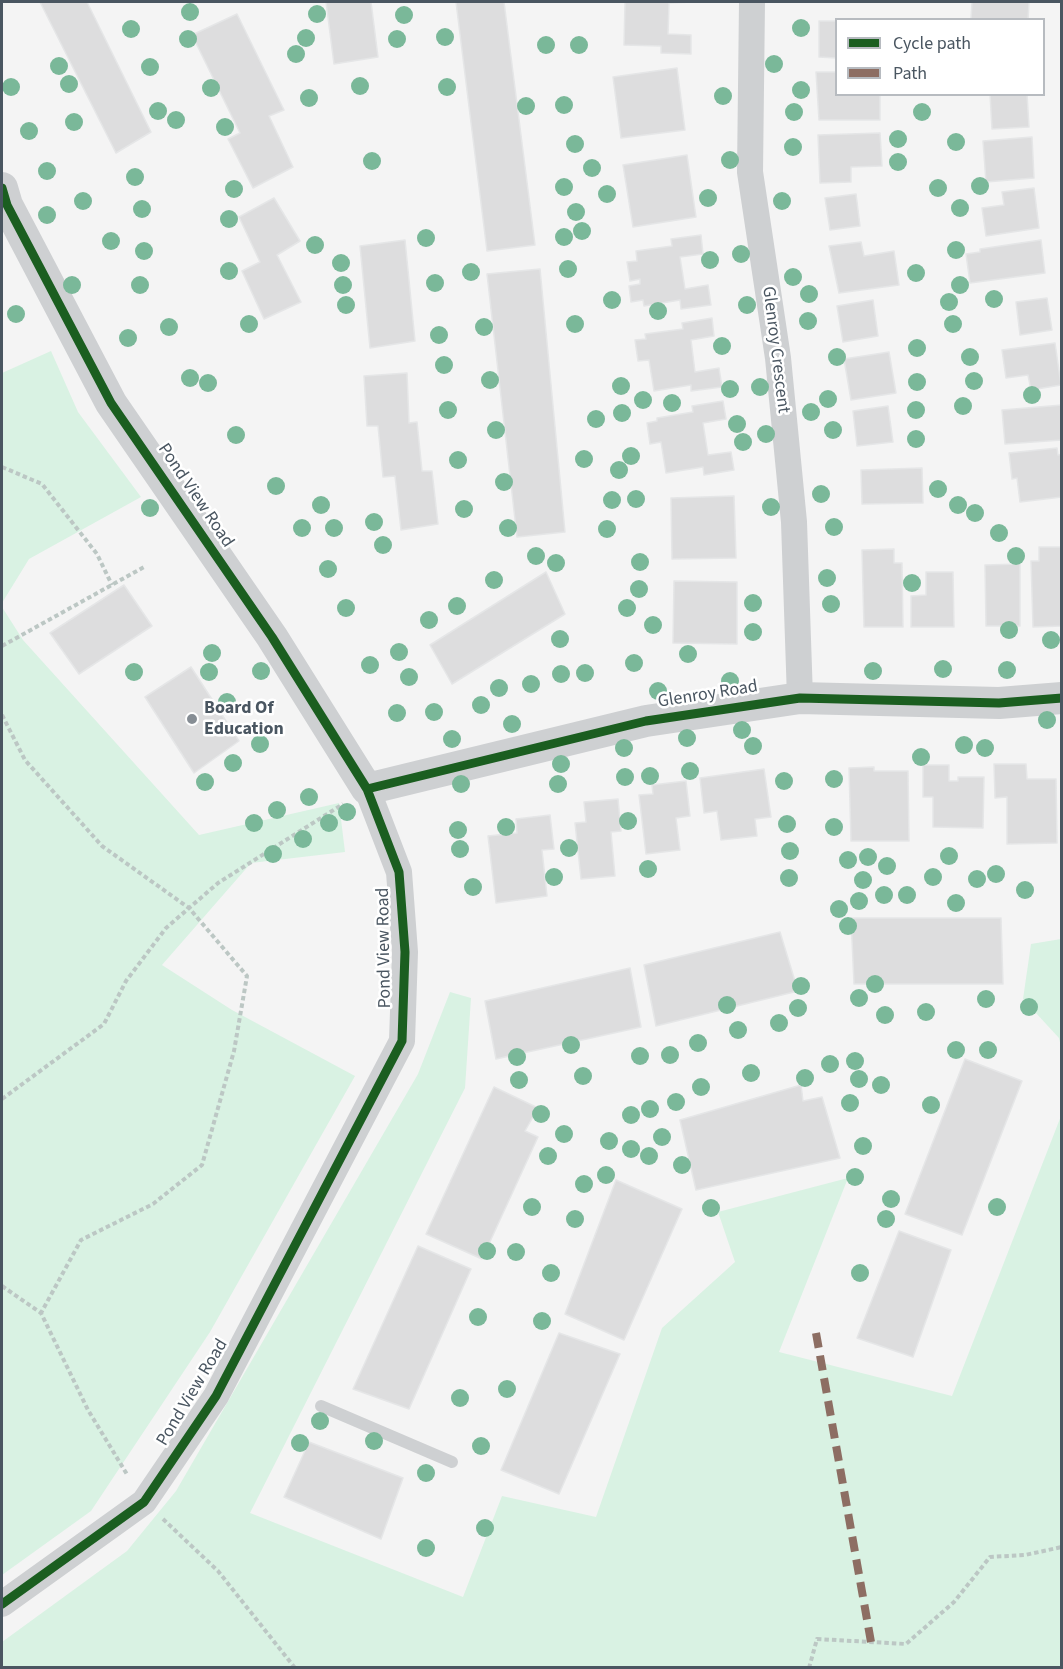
<!DOCTYPE html>
<html>
<head>
<meta charset="utf-8">
<style>
	body { margin:0 }
	#map { position:relative; width:1063px; height:1669px; overflow:hidden; background:#f4f4f4; font-family:"Source Sans 3",sans-serif }
	canvas { display:block }
	.frame { position:absolute; inset:0; border:3px solid #4a5661; pointer-events:none }
	.legend { position:absolute; left:835px; top:18px; width:210px; height:78px; box-sizing:border-box; background:#fff; border:2px solid #b7bbc0; margin:0; padding:8px 10px; list-style:none; font-size:18px; color:#4a5661 }
	.legend li { display:flex; align-items:center; gap:12px; height:30px }
	.legend b { width:30px; border:2px solid #b7bbc0 }
</style>
</head>
<body>
<div id="map">
<canvas width="1063" height="1669"></canvas>
<div class="frame"></div>
<ul class="legend">
<li><b style="height:8px;background:#1b5e20"></b>Cycle path</li>
<li><b style="height:8px;background:#8d6e63"></b>Path</li>
</ul>
</div>
<script>
const g = document.querySelector('canvas').getContext('2d');
g.lineJoin = 'round';
function paint(path, color) { g.fillStyle = color; g.fill(path, 'evenodd'); }
function strokePath(path, color, width, dash) { g.strokeStyle = color; g.lineWidth = width; g.lineCap = dash ? 'butt' : 'round'; g.setLineDash(dash || []); g.stroke(path); }
function label(font, color, halo, rows, align = 'center') {
  g.font = font + ' "Source Sans 3",sans-serif'; g.lineWidth = 5; g.setLineDash([]); g.textBaseline = 'middle'; g.strokeStyle = halo; g.fillStyle = color; for (const [text, x, y, turn = 0] of rows) {
    g.save(); g.translate(x, y); g.rotate((+turn || 0) * Math.PI / 180); g.textAlign = isNaN(turn) ? turn : align; if (halo) g.strokeText(text, 0, 0); g.fillText(text, 0, 0); g.restore();
  }
}
paint(new Path2D(`
	M51,351L78,412L141,497L29,559L2,603V373Z
	M2,607L23,640L199,835L339,803L345,852L251,863L162,965L232,1010L355,1076L210,1332L91,1511L2,1575Z
	M1061,939H1062L1061,1047L1059,1038L1023,999L1031,944Z
	M450,992L471,998L465,1088L250,1513L463,1597L502,1496L596,1517L662,1328L735,1262L718,1212L848,1178L779,1352L952,1396L1061,1116V1667H2V1642L127,1551L176,1491L418,1074Z`), '#d9f2e3');
const building = new Path2D(`
	M40,2H87L151,132L116,153Z
	M326,2H371L378,57L334,64Z
	M456,2H504L535,245L487,251Z
	M625,2H692L669,3L668,34L691,35V54L661,53V46L624,45Z
	M972,2H1029L1028,20L971,19Z
	M237,14L284,110L269,116L293,167L253,188L228,139L240,133L192,35Z
	M819,21H836V58L819,57Z
	M677,68L685,130L621,138L613,77Z
	M816,72H836V94H880V120H819Z
	M990,94H1027L1029,127L992,129Z
	M880,133L882,166L851,167V182L820,183L818,135Z
	M1032,137L1034,178L986,182L983,141Z
	M687,155L696,217L633,227L623,165Z
	M1034,188L1039,228L986,236L982,208L1004,205L1002,192Z
	M856,194L860,226L830,230L825,198Z
	M274,198L300,241L277,255L301,302L264,319L242,271L260,262L239,217Z
	M701,235L703,254L680,257L685,289L708,285L711,305L681,309L680,300L644,306L643,300L631,302L629,286L640,284V279L630,281L627,262L637,261L636,251L672,246L671,239Z
	M405,240L415,341L370,348L360,246Z
	M1041,240L1045,273L970,283L966,254L980,252V249Z
	M861,242L864,256L894,251L899,285L839,293L829,246Z
	M540,269L565,532L517,537L487,274Z
	M1047,298L1052,330L1020,335L1016,302Z
	M873,300L878,336L843,342L837,306Z
	M712,318L714,336L691,340L695,372L719,368L722,387L691,391V385L654,391L649,360L638,361L635,340L646,339L645,334L683,329L682,323Z
	M1055,343L1061,385L1031,390L1028,375L1006,378L1002,350Z
	M889,352L896,393L851,400L844,359Z
	M407,373L409,423L417,422L422,471H432L438,524L401,530L395,476L383,477L378,426H367L364,376Z
	M723,401L726,419L703,423L708,455L731,452L734,470L704,475L703,467L666,473L661,442L650,444L647,423L657,421V418L693,412L692,406Z
	M1062,405V440L1005,444L1002,410Z
	M888,406L893,442L857,446L853,411Z
	M1057,448L1058,455L1062,454V497L1020,502L1017,478L1012,479L1009,453Z
	M922,468L923,503L862,504L861,470Z
	M734,496L736,558L672,559L671,498Z
	M1039,547H1062V626L1033,627L1031,561H1039Z
	M894,549V563H902L903,627H864L862,550Z
	M1020,564V626H986L985,565Z
	M546,572L565,614L452,684L430,645Z
	M926,572H953L954,627H911V596L926,595Z
	M674,581L737,582V644L673,643Z
	M124,585L152,626L79,674L50,633Z
	M191,667L239,741L194,773L145,697Z
	M994,764H1026L1027,779H1056L1057,843L1007,844V797L995,798Z
	M923,765H949V781H958V777H984L983,828L933,827V797H923Z
	M874,767V771H908L909,841H851L849,768Z
	M764,769L771,817L755,819L757,836L721,840L717,811L704,813L700,778Z
	M686,781L690,816L676,818L680,850L646,854L639,795L653,794L652,785Z
	M618,799L621,831L611,832L615,876L581,879L575,823L586,822L584,802Z
	M550,815L554,849L542,850L547,896L496,903L488,836L517,833L516,819Z
	M851,918H1001L1003,984H854Z
	M780,932L798,991L656,1026L644,965Z
	M630,968L641,1027L496,1059L485,1001Z
	M965,1059L1022,1081L962,1235L905,1214Z
	M801,1085L803,1101L822,1097L840,1158L696,1190L680,1120Z
	M494,1087L538,1108L525,1131L538,1137L482,1259L426,1234Z
	M616,1180L682,1209L624,1340L565,1314Z
	M899,1231L951,1250L913,1357L857,1338Z
	M418,1246L471,1269L409,1409L353,1389Z
	M559,1333L620,1354L559,1494L501,1470Z
	M309,1442L403,1478L381,1539L284,1497Z`);
paint(building, '#ddddde');
strokePath(building, '#e5e6e7', 1.5);
strokePath(new Path2D(`
	M2,467L42,484L97,554L112,585
	M2,646L144,567
	M2,715L25,760L102,846L189,908L247,976L234,1051L202,1165L153,1204L81,1240L41,1313
	M2,1099L104,1024L126,981L166,928L218,883L343,804
	M2,1286L41,1313L88,1410L128,1476
	M163,1519L218,1571L295,1668
	M809,1668L817,1639L906,1644L954,1602L990,1557L1025,1555L1062,1547`), '#bcc7c4', 4, [4.5, 3]);
strokePath(new Path2D(`
	M321,1406L452,1462`), '#ced0d2', 12);
strokePath(new Path2D(`
	M752,2L750,172L778,358L794,522L800,698
	M2,1604L144,1502L216,1396L402,1041L405,952L399,872L367,789`), '#ced0d2', 26);
strokePath(new Path2D(`
	M2,188L7,205L111,403L272,637L367,789L646,721L800,698L999,703L1062,698`), '#ced0d2', 32);
strokePath(new Path2D(`
	M816,1333L871,1642`), '#8d6e63', 8, [15, 8]);
strokePath(new Path2D(`
	M2,188L7,205L111,403L272,637L367,789L399,872L405,952L402,1041L216,1396L144,1502L2,1604
	M367,789L646,721L800,698L999,703L1062,698`), '#1b5e20', 9);
g.fillStyle = '#7ab899';
for (const [x, y] of [
	[190,12],
	[317,14],
	[404,15],
	[801,28],
	[131,29],
	[445,37],
	[306,38],
	[188,39],
	[397,39],
	[546,45],
	[579,45],
	[296,54],
	[774,64],
	[59,66],
	[150,67],
	[69,84],
	[360,86],
	[11,87],
	[447,87],
	[211,88],
	[801,90],
	[723,96],
	[309,98],
	[564,105],
	[526,106],
	[158,111],
	[794,112],
	[922,112],
	[176,120],
	[74,122],
	[225,127],
	[29,131],
	[898,139],
	[956,142],
	[575,144],
	[793,147],
	[730,160],
	[372,161],
	[898,162],
	[592,168],
	[47,171],
	[135,177],
	[980,186],
	[564,187],
	[938,188],
	[234,189],
	[607,194],
	[708,198],
	[83,201],
	[782,201],
	[960,208],
	[142,209],
	[576,212],
	[47,215],
	[229,219],
	[582,231],
	[564,237],
	[426,238],
	[111,241],
	[315,245],
	[956,250],
	[144,251],
	[741,254],
	[710,260],
	[341,263],
	[568,269],
	[229,271],
	[471,272],
	[916,273],
	[793,277],
	[435,283],
	[72,285],
	[140,285],
	[343,285],
	[960,285],
	[809,294],
	[994,299],
	[612,300],
	[949,302],
	[346,305],
	[747,305],
	[658,311],
	[16,314],
	[808,321],
	[249,324],
	[575,324],
	[953,324],
	[169,327],
	[484,327],
	[439,335],
	[128,338],
	[722,346],
	[917,348],
	[837,357],
	[970,357],
	[444,365],
	[190,378],
	[490,380],
	[974,381],
	[917,382],
	[208,383],
	[621,386],
	[760,387],
	[730,389],
	[1032,395],
	[828,399],
	[643,400],
	[672,403],
	[963,406],
	[448,410],
	[916,410],
	[811,412],
	[622,413],
	[596,419],
	[737,424],
	[496,430],
	[833,430],
	[766,434],
	[236,435],
	[916,439],
	[743,442],
	[631,456],
	[584,459],
	[458,460],
	[619,470],
	[504,482],
	[276,486],
	[938,489],
	[821,494],
	[636,499],
	[612,500],
	[321,505],
	[958,505],
	[771,507],
	[150,508],
	[464,509],
	[975,513],
	[374,522],
	[834,527],
	[302,528],
	[334,528],
	[508,528],
	[607,529],
	[999,533],
	[383,545],
	[536,556],
	[1016,556],
	[640,562],
	[556,563],
	[328,569],
	[827,578],
	[494,580],
	[912,583],
	[639,589],
	[753,603],
	[831,604],
	[457,606],
	[346,608],
	[627,608],
	[429,620],
	[653,625],
	[1009,630],
	[753,632],
	[560,639],
	[1051,640],
	[399,652],
	[212,653],
	[688,654],
	[634,663],
	[370,665],
	[943,669],
	[1007,670],
	[261,671],
	[873,671],
	[134,672],
	[209,672],
	[585,673],
	[561,674],
	[409,677],
	[730,681],
	[531,684],
	[499,688],
	[658,691],
	[227,702],
	[481,705],
	[434,712],
	[397,713],
	[1047,720],
	[512,724],
	[742,730],
	[687,738],
	[452,739],
	[260,744],
	[964,745],
	[753,746],
	[624,748],
	[985,748],
	[921,757],
	[233,763],
	[561,764],
	[690,771],
	[650,776],
	[625,777],
	[834,779],
	[784,781],
	[205,782],
	[461,784],
	[558,784],
	[309,797],
	[277,810],
	[347,812],
	[628,821],
	[254,823],
	[329,823],
	[787,824],
	[506,827],
	[834,827],
	[458,830],
	[303,839],
	[569,848],
	[460,849],
	[790,851],
	[273,854],
	[949,856],
	[868,857],
	[848,860],
	[887,866],
	[648,869],
	[996,874],
	[554,877],
	[933,877],
	[789,878],
	[977,879],
	[863,880],
	[473,887],
	[1025,890],
	[884,895],
	[907,895],
	[859,901],
	[956,903],
	[839,909],
	[848,926],
	[875,984],
	[801,986],
	[859,998],
	[986,999],
	[727,1005],
	[1029,1007],
	[798,1008],
	[926,1012],
	[885,1015],
	[779,1023],
	[738,1030],
	[698,1043],
	[571,1045],
	[956,1050],
	[988,1050],
	[670,1055],
	[640,1056],
	[517,1057],
	[855,1061],
	[830,1064],
	[751,1073],
	[583,1076],
	[805,1078],
	[859,1079],
	[519,1080],
	[881,1085],
	[701,1087],
	[676,1102],
	[850,1103],
	[931,1105],
	[650,1109],
	[541,1114],
	[631,1115],
	[564,1134],
	[662,1137],
	[609,1141],
	[863,1146],
	[631,1149],
	[548,1156],
	[649,1156],
	[682,1165],
	[606,1175],
	[855,1177],
	[584,1184],
	[891,1199],
	[532,1207],
	[997,1207],
	[711,1208],
	[575,1219],
	[886,1219],
	[487,1251],
	[516,1252],
	[551,1273],
	[860,1273],
	[478,1317],
	[542,1321],
	[507,1389],
	[460,1398],
	[320,1421],
	[374,1441],
	[300,1443],
	[481,1446],
	[426,1473],
	[485,1528],
	[426,1548]
]) { g.beginPath(); g.arc(x, y, 9, 0, 2 * Math.PI); g.fill(); }
for (const [x, y, r, color] of [
	[192,719,6,"#868d94"]
]) { const dot = new Path2D(); dot.arc(x, y, r, 0, 2 * Math.PI); g.fillStyle = color; g.fill(dot); strokePath(dot, '#fff', 2); }
label('18px', '#4a5661', '#fff', [
	["Glenroy Crescent",775,350,83],
	["Pond View Road",195,496,56],
	["Glenroy Road",708,695,-9],
	["Pond View Road",385,948,-91],
	["Pond View Road",193,1393,-59]
]);
label('bold 18px', '#4a5661', '#fff', [
	["Board Of",204,709],
	["Education",204,730]
], 'left');
</script>
</body>
</html>
